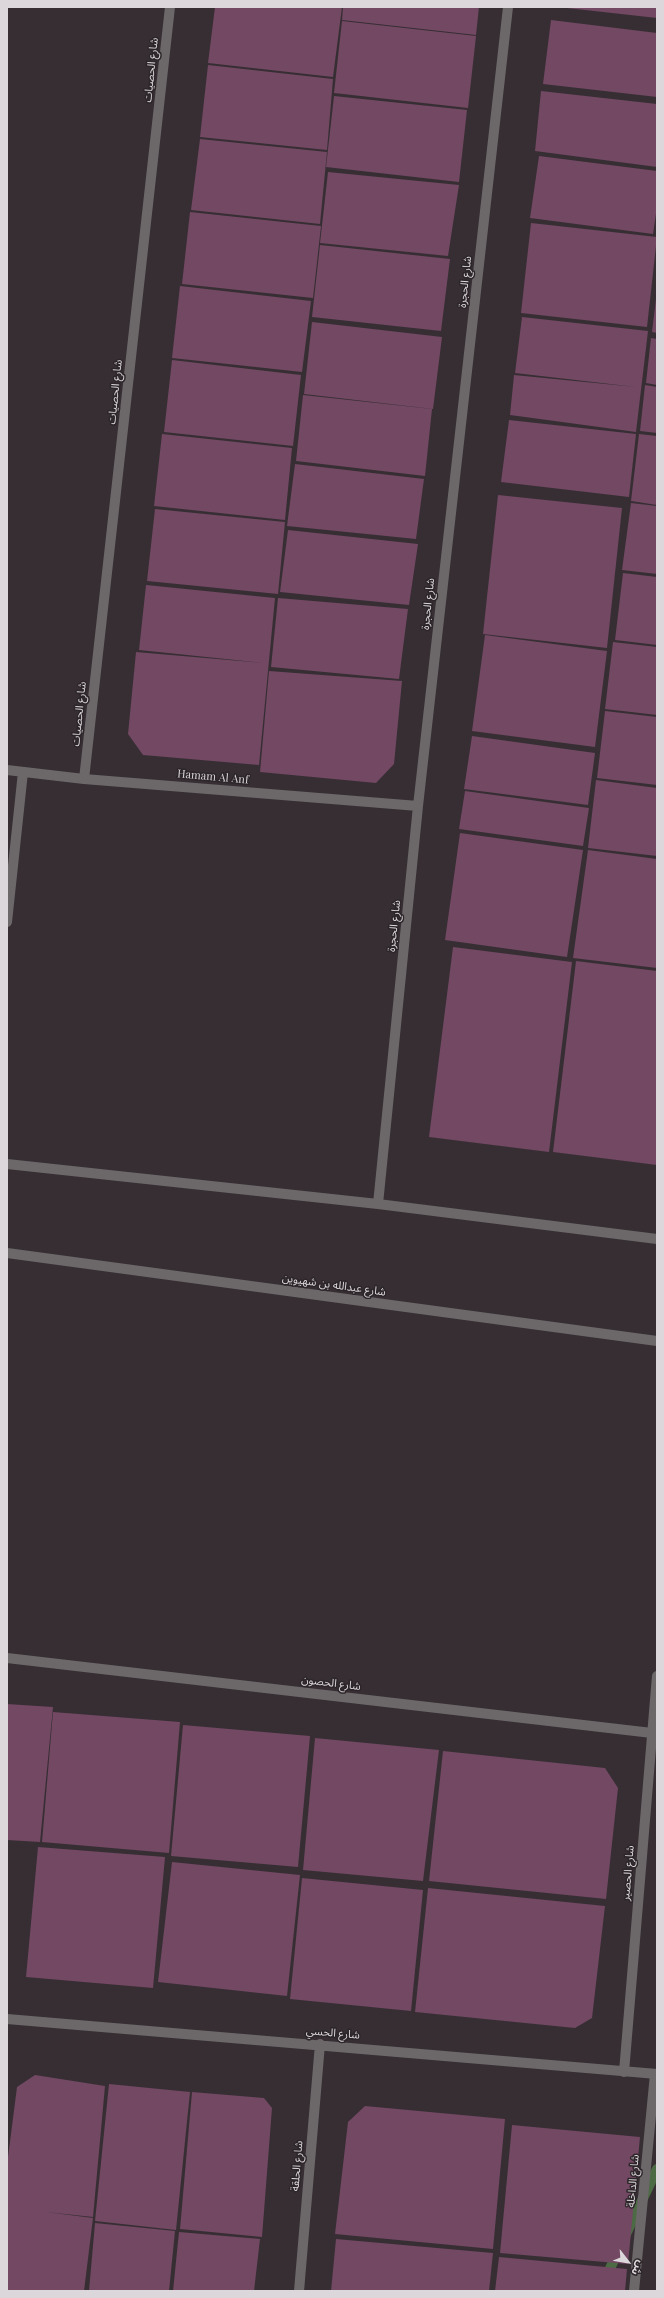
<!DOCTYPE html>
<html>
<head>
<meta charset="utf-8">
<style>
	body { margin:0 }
	#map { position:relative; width:664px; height:2298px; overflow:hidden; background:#362e33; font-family:"Playfair Display","Noto Sans Arabic",serif }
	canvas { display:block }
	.frame { position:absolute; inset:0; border:8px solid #dcd7da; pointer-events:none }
	.north { position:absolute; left:608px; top:2242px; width:40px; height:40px; -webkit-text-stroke:3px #2c2529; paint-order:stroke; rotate:121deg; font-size:11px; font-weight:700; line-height:16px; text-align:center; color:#dcd7da }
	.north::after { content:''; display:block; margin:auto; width:14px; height:18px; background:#dcd7da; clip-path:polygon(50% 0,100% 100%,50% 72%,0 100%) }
</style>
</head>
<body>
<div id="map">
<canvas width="664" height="2298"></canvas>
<div class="frame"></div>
<div class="north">ش</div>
</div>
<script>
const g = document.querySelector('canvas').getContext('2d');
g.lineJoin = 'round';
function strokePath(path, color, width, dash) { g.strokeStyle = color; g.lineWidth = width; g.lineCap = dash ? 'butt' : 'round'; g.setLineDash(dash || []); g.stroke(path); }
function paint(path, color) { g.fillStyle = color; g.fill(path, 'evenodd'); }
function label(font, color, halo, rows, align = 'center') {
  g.font = font + ' "Playfair Display","Noto Sans Arabic",serif'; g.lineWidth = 3; g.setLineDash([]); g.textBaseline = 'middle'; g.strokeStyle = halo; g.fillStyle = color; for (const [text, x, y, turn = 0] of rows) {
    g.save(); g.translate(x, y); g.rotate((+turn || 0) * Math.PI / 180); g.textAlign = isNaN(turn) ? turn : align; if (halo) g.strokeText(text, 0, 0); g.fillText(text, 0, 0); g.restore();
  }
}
strokePath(new Path2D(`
	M626,2234L657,2169
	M599,2291L619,2250`), '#4c6a44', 10);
paint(new Path2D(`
	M215,7H342L333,77L208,63Z
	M343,7H479L476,35L342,20Z
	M567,7H657V18L567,8Z
	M551,20L657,33V97L543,84Z
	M342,21L476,36L468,108L334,93Z
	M208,65L333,79L327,150L200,137Z
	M541,91L657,104V167L535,151Z
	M334,96L467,110L459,182L326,167Z
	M200,139L327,152L320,224L191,210Z
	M539,156L657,171V207L653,234L530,218Z
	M328,172L459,185L448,256L320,243Z
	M190,212L321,226L313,298L182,284Z
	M531,223L657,237L647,327L521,313Z
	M320,245L450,259L441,331L312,317Z
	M180,286L311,301L302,372L172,358Z
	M656,299H657V333L652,332Z
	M522,317L648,331L636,432L510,415L514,375L636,387L515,373Z
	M312,322L442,337L433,409L304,394Z
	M651,338L657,339V385L646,383Z
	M172,360L301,375L293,446L164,432Z
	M645,385L657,387V433L640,431Z
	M303,395L432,409L425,476L296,461Z
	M509,420L636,434L629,497L501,482Z
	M162,434L292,448L285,520L154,506Z
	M639,434L657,436V505L631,501Z
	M295,464L424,479L416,539L287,526Z
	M498,495L622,508L607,648L483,634Z
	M631,503L657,506V574L622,570Z
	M155,509L285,522L278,594L147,581Z
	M288,530L418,544L409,605L280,592Z
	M623,573L657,577V645L615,640Z
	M146,585L275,598L259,765L143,755L128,734L136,652L264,663L139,650Z
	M278,598L408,609L399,679L271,667Z
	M485,635L607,651L595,747L472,731Z
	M613,642L657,647V715L605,709Z
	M269,671L402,681L394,764L376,783L260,772Z
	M605,711L657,717V785L597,778Z
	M472,736L595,753L588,805L464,789Z
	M596,780L657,788V856L588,848Z
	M465,791L589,808L583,846L459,829Z
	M460,833L583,850L567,957L445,940Z
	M588,850L657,859V968L573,958Z
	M453,947L572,962L549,1152L429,1137Z
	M576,961L657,971V1165L553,1152Z
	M7,1704L53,1707L40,1842L7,1840Z
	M53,1712L180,1722L169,1853L42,1842Z
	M183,1725L310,1736L298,1867L171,1856Z
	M315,1738L439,1750L423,1881L303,1870Z
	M443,1751L605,1768L618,1788L606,1899L429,1881Z
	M38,1847L165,1857L153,1988L26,1977Z
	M172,1862L300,1875L287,1996L158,1982Z
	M302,1878L423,1890L411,2011L290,1999Z
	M428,1888L605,1906L592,2018L575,2028L415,2012Z
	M35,2075L105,2086L93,2217L46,2212L93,2218L84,2291H7V2165L17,2087Z
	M109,2084L190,2092L176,2230L95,2221Z
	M192,2092L264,2098L272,2108L262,2237L180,2229Z
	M365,2106L505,2119L493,2249L335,2234L348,2122Z
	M512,2125L640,2137L628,2264L500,2253Z
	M95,2223L175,2231L169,2291H89Z
	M179,2232L260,2239L254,2291H173Z
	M336,2239L493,2253L489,2291H331Z
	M499,2257L627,2269L625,2291H495Z`), '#724863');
strokePath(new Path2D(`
	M7,770L84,779L418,806
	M84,779L170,7
	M7,922L23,772
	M7,1164L378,1204L657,1239
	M378,1204L418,806L508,7
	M7,1253L657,1341
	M7,1658L652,1733
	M7,2019L657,2074
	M624,2072L657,1676
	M299,2291L320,2044
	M634,2291L655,2074`), '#6c686a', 10);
label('11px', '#dcd7da', '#2c2529', [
	["شارع الحصيات",151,70,-84],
	["شارع الحجرة",465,282,-84],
	["شارع الحصيات",115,392,-84],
	["شارع الحجرة",428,604,-84],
	["شارع الحصيات",79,714,-84],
	["Hamam Al Anf",213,777,5],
	["شارع الحجرة",394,926,-84],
	["شارع عبدالله بن شهيوين",334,1285,8],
	["شارع الحصون",331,1683,7],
	["شارع الحصير",628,1873,-85],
	["شارع الحسي",333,2033,5],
	["شارع الحلقة",297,2166,-85],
	["شارع الداخلة",633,2181,-85]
]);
</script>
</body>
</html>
